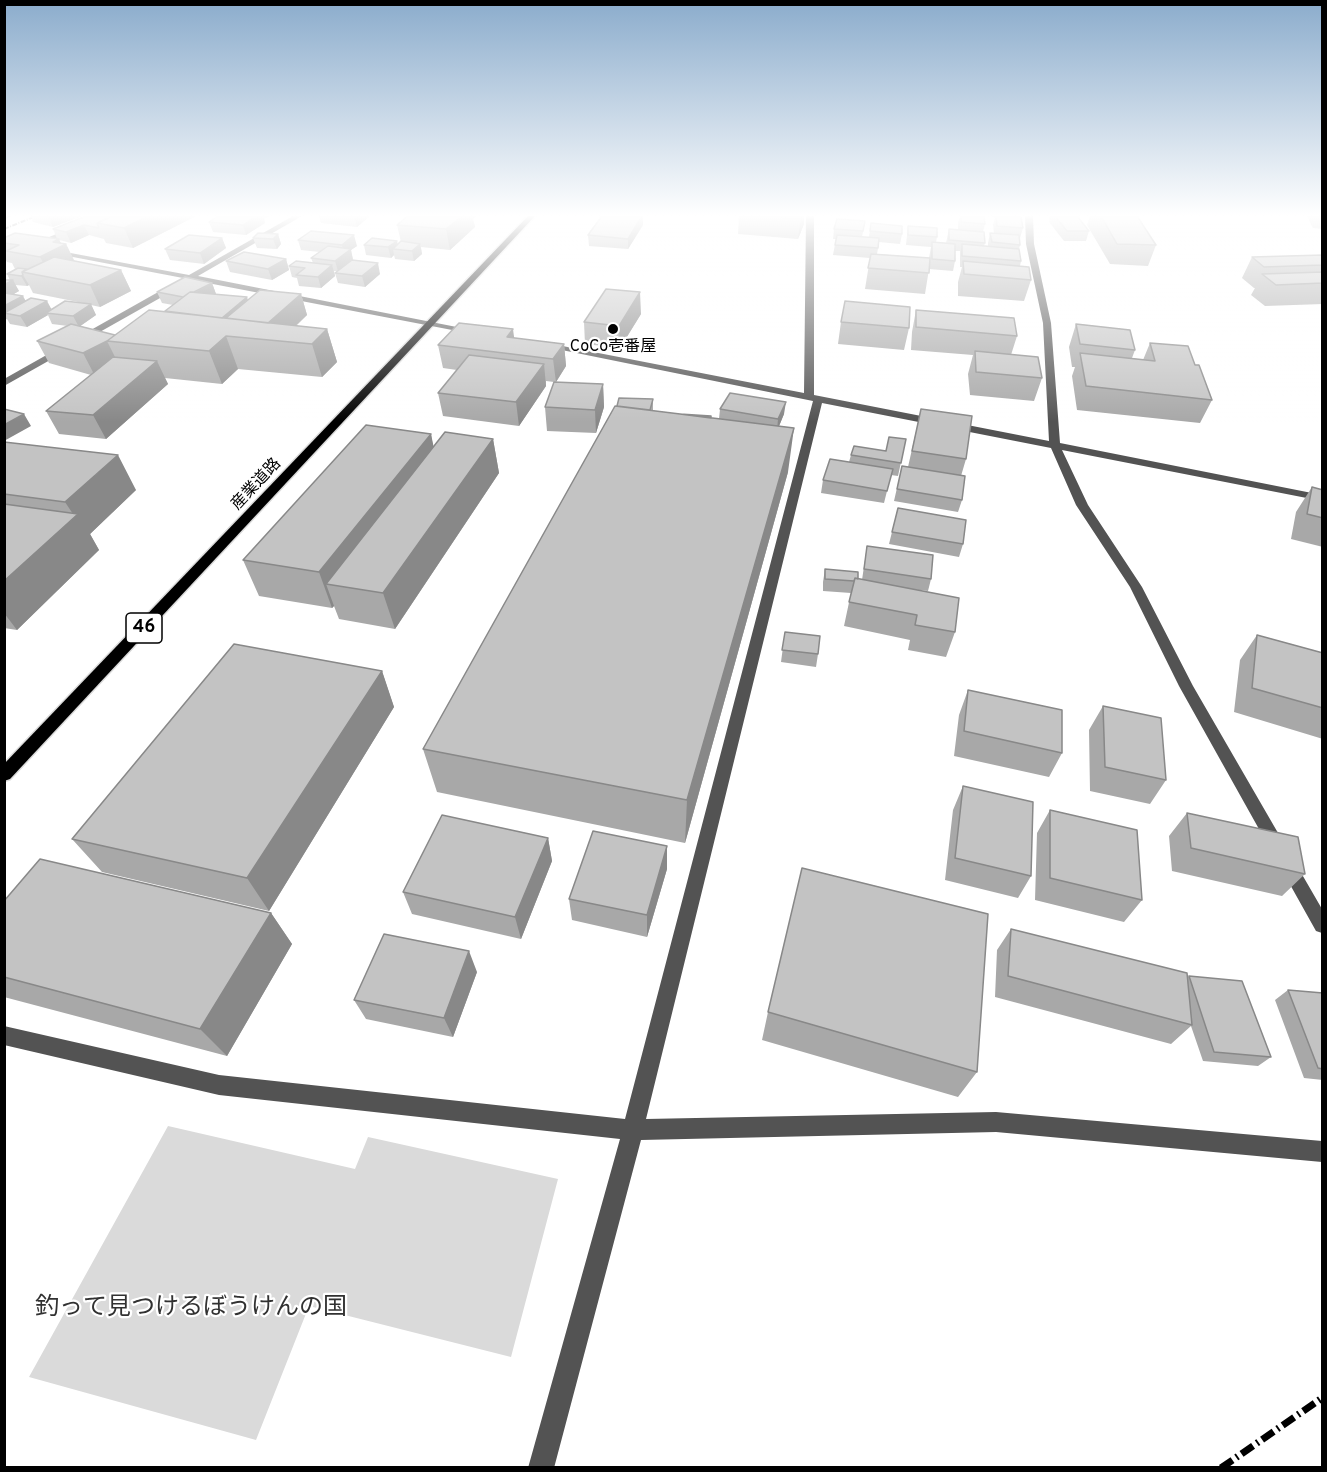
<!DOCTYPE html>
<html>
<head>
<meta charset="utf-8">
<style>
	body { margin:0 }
	#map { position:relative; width:1327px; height:1472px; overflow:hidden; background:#fff; font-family:Overpass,sans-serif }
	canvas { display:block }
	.frame { position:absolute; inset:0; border:6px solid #000; pointer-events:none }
</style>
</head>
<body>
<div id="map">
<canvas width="1327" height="1472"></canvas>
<div class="frame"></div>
</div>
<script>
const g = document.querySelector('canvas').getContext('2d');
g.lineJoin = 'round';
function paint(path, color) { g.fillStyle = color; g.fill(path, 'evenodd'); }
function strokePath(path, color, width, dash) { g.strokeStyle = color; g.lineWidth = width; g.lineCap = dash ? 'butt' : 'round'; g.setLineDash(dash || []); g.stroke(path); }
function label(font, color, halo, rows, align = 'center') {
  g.font = font + ' Overpass,"Noto Sans JP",sans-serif'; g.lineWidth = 4.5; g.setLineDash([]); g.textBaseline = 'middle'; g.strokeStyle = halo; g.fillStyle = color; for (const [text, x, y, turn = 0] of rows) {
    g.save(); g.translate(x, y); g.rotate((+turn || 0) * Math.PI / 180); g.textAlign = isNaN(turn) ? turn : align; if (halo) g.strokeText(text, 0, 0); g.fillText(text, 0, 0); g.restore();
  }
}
paint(new Path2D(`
	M168,1126L355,1169L368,1137L558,1179L511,1357L309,1306L256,1440L29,1377Z`), '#dadada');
const major = new Path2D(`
	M528,216H535L10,779L4,781V764Z`);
strokePath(major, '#dbdbdb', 3);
paint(new Path2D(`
	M4,216H11L4,220Z
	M99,216H109L4,261V256Z
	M293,216H302L198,276L477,331L473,334L192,280L4,386V379L183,278L52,253L48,251L49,249L189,275Z
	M806,216H814V395L1049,441L1043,323L1026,244L1025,216H1033L1034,244L1051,323L1060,443L1322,495V501L1062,450L1088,505L1142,587L1193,686L1322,909V933L1316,931L1179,686L1130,587L1076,505L1051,448L822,403L646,1119L996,1112L1322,1141V1162L996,1132L641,1140L554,1468H528L620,1139L219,1095L4,1045V1026L219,1075L625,1119L813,401L542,346L547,343L804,393Z`), '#535353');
paint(major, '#000');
strokePath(new Path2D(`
	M4,229L36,216`), '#000', 2, [5, 1.5, 1, 1.5]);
strokePath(new Path2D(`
	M1221,1468L1322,1398`), '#000', 7, [14, 4.5, 2, 4.5]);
paint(new Path2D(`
	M31,216H82L53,227L33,222Z
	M112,216H196L133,248L106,243L104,239L89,235L71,243L59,240L61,243L66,244L74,261L121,270L131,291L100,307L91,305L96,315L80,326L115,335L165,311L173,305L162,303L157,292L212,283L216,294H215L248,300L301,294L307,315L296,326L327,329L337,362L322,377L238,369L222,384L165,378L168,384L106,439L59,434L46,411L91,375L49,363L37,341L68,326L52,324L48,315L27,327L10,324L7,319L4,320V280H10L7,274L15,269L12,263L7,262L4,257V238L57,239L53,229ZM15,285L27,286L29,285L33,293L83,303L52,309L26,301L13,294L19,291Z
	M218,216H269L264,219L265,223L246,235L213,232L209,222Z
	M319,216H370L357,227L321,223Z
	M407,216H476L473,219L475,227L450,250L421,247L422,254L414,261L395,259L394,255L391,258L366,255L364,245H398L401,242L397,225Z
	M739,216H804V224L798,239L738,234Z
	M960,216H984L985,224L983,232L985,243L984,246H988V243L990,233H994L993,225L995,217L986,216H1018L1023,228L1020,238H1019L1020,245L1019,249L1021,261L1020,266L1031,280L1024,301L958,296V282L962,267H960V251H955V261L953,271L929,269L925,294L865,289L870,258L833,255L836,239H833L834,229L865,221L862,237H869L871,223L902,234L900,244L879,242L877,254L929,258L931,247L906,245L908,226L937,237L936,242L946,243L949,229L958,230V223Z
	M1050,216H1077L1089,231L1086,241H1064L1049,222Z
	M1090,216H1137L1156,245L1148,266L1110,264L1087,225Z
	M1307,216H1323V229L1313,228Z
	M643,225L628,249L589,246L588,235Z
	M278,234L281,244L277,249L257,248L253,238Z
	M222,238L226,248L204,264L170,260L165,249Z
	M298,240L357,246L351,250L353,260L380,274L365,287L338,283L335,273L337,271H334L335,276L321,288L299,286L297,278L292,277L289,266L313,263L311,258L320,252L301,250Z
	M1323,255V304L1265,306L1251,295L1255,288H1254L1242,278L1252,257Z
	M286,259L289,270L272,280L230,272L226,261Z
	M916,310L1017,336L1011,355L1042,378L1034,401L970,395L968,374L973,355L911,350L912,332Z
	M641,314L620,348L585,344L584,322Z
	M841,322L909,328L904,350L838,344Z
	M1076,324L1135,350L1132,358L1143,360L1150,343L1195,365L1212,400L1200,423L1077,410L1072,376L1075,367H1072L1069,347Z
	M515,338L564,344L566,366L556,382L603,384L604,407L596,433L547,431L545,407L554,382L546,381V386L519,426L443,416L438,393L457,370L443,368L438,345Z
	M653,399V411L719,419L720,409L784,414L779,426L788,472L685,843L437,792L423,749Z
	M921,409L966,459L961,476L962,500L958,512L894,501L902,466L908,467Z
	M431,434L433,447L493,439L499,473L395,629L339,619L334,606L332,608L259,596L243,560Z
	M906,439L898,476L891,475L884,503L821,493L823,480L849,462L851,455L886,451Z
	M4,442L136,490L90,534L99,550L17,630L4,628Z
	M1312,487L1323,490V547L1291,539L1296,512Z
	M898,508L963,544L959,557L889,544Z
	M867,546L931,579L928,591L909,589L955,632L946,657L908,650L910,640L844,626L851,593L823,591V582L825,569L862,580Z
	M785,632L818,654L816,667L781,662Z
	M1257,635L1323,653V739L1234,712L1240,660Z
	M382,671L394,707L269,911L102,872L72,839Z
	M968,690L1062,753L1049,777L954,756L959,715Z
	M1103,706L1166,780L1150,804L1090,791L1089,730Z
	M963,786L1031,876L1018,898L945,880L953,810Z
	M1050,810L1142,900L1124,922L1035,900L1037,833Z
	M1187,813L1305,874L1282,896L1172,871L1169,836Z
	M548,838L552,861L521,939L412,914L403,892Z
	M667,846V869L647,937L572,920L569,899Z
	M4,901L271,913L292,944L227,1056L4,997Z
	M1011,929L1187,978L1189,976L1271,1057L1258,1066L1203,1061L1191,1026L1171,1044L995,997L997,950Z
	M477,972L453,1037L366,1019L354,1000Z
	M1288,990L1323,993V1080L1304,1078L1275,1000Z
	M768,1012L977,1072L958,1097L762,1040Z`), '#a8a8a8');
paint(new Path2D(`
	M50,216H82L53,227L48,217Z
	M148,216H196L133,248L124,228Z
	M256,216H263L265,223L246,235L243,225Z
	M370,216L357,227L354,217Z
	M462,216H476L473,219L475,227L450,250L446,229Z
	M642,216H643V225L628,249V239Z
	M801,216H804V224L798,239Z
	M84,225L89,235L71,243L66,232Z
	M278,234L281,244L277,249L273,239Z
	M354,235L357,246L351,250L353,260L338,271L335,261L344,254L342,245Z
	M222,238L226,248L204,264L200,253Z
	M59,239L62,246L66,244L76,264L51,277L40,257L53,242Z
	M397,241L399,249H393L394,255L391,258L388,247Z
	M420,244L422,254L414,261L412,251Z
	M286,259L289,270L272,280L268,269Z
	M378,263L380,274L365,287L362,276Z
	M332,265L335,276L321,288L318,277Z
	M121,270L131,291L100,307L90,285Z
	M23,275L29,285L27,286L21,276Z
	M13,280L19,291L4,300V285Z
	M212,283L216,294L189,309L185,298Z
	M640,292L641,314L620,348L619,326Z
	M301,294L307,315L279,341L267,324Z
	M23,296L29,307L4,313V306Z
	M247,297L254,319H220Z
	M47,301L53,312L46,313L48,315L27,327L20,316Z
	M91,304L96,315L79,327L73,316Z
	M327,329L337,362L322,377L312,344Z
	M513,329L516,352L507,337Z
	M226,336L238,369L222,384L209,351Z
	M107,341L118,363L95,376L83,353Z
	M564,344L566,366L556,382L553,359Z
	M157,361L168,384L106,439L93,415Z
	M544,364L546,386L519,426L516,402Z
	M603,384L604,407L596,433L595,410Z
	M786,402L784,414L777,431L778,419Z
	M24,414L31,426L4,441V425Z
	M794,428L788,472L685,843L687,800Z
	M431,434L438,468L326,584L334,606L332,608L319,572Z
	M493,439L499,473L395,629L383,593Z
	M118,455L136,490L90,534L99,550L17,630L4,613V581L75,517L65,502Z
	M382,671L394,707L269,911L247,878Z
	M548,838L552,861L521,939L515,917Z
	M667,846V869L647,937V915Z
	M271,913L292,944L227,1056L200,1029Z
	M469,951L477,972L453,1037L444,1018Z`), '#888');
const building = new Path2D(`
	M86,216H102L109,218L97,223L99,228L84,225L66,232L53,229Z
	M112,216H148L124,228L97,223Z
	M218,216H256L243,225L209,222Z
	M408,216H462L446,229L397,225Z
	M602,216H642L628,239L588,235Z
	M767,216H801L800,219Z
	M961,216H984L985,224L961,222Z
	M996,216L1021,217L1023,228L997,226Z
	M1055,216H1077L1089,231H1067Z
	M1101,216H1137L1156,245L1117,244Z
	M837,219L865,221L863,231L834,229Z
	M871,223L902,226V234L870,231Z
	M908,226L937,228V237L908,235Z
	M949,229L984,232L985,243L949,240Z
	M311,231L354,235L342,245L298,240Z
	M15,233L59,239L53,242L66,244L40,257L6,251L19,245L4,243V238Z
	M258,233L278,234L273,239L253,238Z
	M990,233L1019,235L1020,245L992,242Z
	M189,235L222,238L200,253L165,249Z
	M837,235L879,238L878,248L835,245Z
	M372,238L397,241L388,247L364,245Z
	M401,241L420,244L412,251L393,249Z
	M932,242L955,244V261L932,259Z
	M962,244L1019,249L1021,261L962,256Z
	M328,246L351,249L335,261L311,258Z
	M244,252L286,259L268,269L226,261Z
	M871,254L930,258L929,273L868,268Z
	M1323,255V265L1264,267L1252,257Z
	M54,257L121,270L90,285L22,272Z
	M352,260L378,263L362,276L335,273Z
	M296,261L332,265L318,277L296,275L305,268L289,266Z
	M963,261L1029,267L1031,280L964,274Z
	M18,268L27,269L22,272L23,275L21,276L7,274Z
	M1323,272V283L1276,285L1262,274Z
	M185,277L212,283L194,292H190L183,297L157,292Z
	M4,280H13L4,285Z
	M606,289L640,292L619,326L584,322Z
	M260,290L301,294L268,323L226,318Z
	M190,292L247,297L222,318L165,311Z
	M4,293H5L23,296L4,306Z
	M31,298L47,301L20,316L4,313Z
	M65,301L91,304L73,316L46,313Z
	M845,301L910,307L909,328L841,322Z
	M149,310L327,329L312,344L226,336L209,351L107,341Z
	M916,310L1014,318L1017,336L916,327Z
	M459,323L513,329L507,337L564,344L553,359L438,345Z
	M71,324L115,335L107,341L83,353L37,341Z
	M1076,324L1130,330L1135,350L1080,344Z
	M1150,343L1188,346L1195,365H1199L1212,400L1086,386L1080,353L1155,361Z
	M975,351L1038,357L1042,378L976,372Z
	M469,355L544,364L516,402L438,393Z
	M113,357L157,361L93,415L46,411Z
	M554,382L603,384L595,410L545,407Z
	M730,393L786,402L778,419L720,409Z
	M619,398L653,399L650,410L617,406Z
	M615,406L794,428L687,800L423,749Z
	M4,409L24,414L4,425Z
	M921,409L972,416L966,459L912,451Z
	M680,414L711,416V418Z
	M366,425L431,434L319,572L243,560Z
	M445,432L493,439L383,593L326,584Z
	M889,437L906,439L901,463L851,455L854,446L886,451Z
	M4,442L118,455L65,502L4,494Z
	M830,459L893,469L887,491L823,480Z
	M902,466L965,476L962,500L897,489Z
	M1312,487L1323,490V518L1307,514Z
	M4,504L78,514L4,581Z
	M898,508L966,520L963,544L892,532Z
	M867,546L933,555L931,579L864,569Z
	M825,569L858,572V579L855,578L854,581L825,579Z
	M855,578L959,598L955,632L915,625L917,615L849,602Z
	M785,632L820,636L818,654L782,650Z
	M1257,635L1323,653V708L1252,688Z
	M234,644L382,671L247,878L72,839Z
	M968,690L1062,710V753L964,731Z
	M1103,706L1161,718L1166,780L1105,767Z
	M963,786L1033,802L1031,876L955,858Z
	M1050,810L1137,830L1142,900L1050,878Z
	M1187,813L1298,837L1305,874L1191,848Z
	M442,815L548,838L515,917L403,892Z
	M593,831L667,846L647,915L569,899Z
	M40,859L271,913L200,1029L4,977V901Z
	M802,868L988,914L977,1072L768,1012Z
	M1011,929L1187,973L1192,1025L1008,976Z
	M384,934L469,951L444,1018L354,1000Z
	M1189,976L1242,981L1271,1057L1214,1052Z
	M1288,990L1323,993V1069L1318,1068Z`);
paint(building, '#c3c3c3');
strokePath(building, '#888', 1.5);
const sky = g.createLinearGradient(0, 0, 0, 422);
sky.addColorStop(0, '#8baccc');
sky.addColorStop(0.51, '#fff');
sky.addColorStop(1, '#ffffff00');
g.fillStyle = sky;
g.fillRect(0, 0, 1327, 422);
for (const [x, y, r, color] of [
	[613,329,6,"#000"]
]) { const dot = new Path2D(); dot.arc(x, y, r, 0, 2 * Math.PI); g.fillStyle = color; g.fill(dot); strokePath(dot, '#fff', 2); }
label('16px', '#000', '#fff', [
	["CoCo壱番屋",613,348]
]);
label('16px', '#000', '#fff', [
	["産業道路",257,485,-47]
]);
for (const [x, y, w] of [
	[144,628,36]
]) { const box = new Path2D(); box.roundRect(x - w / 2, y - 15, w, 30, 4.5); g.fillStyle = '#fff'; g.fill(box); strokePath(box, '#000', 1.5); }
label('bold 18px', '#000', null, [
	["46",144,628]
]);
label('24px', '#313131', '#fff', [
	["釣って見つけるぼうけんの国",191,1309]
]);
</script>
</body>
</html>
